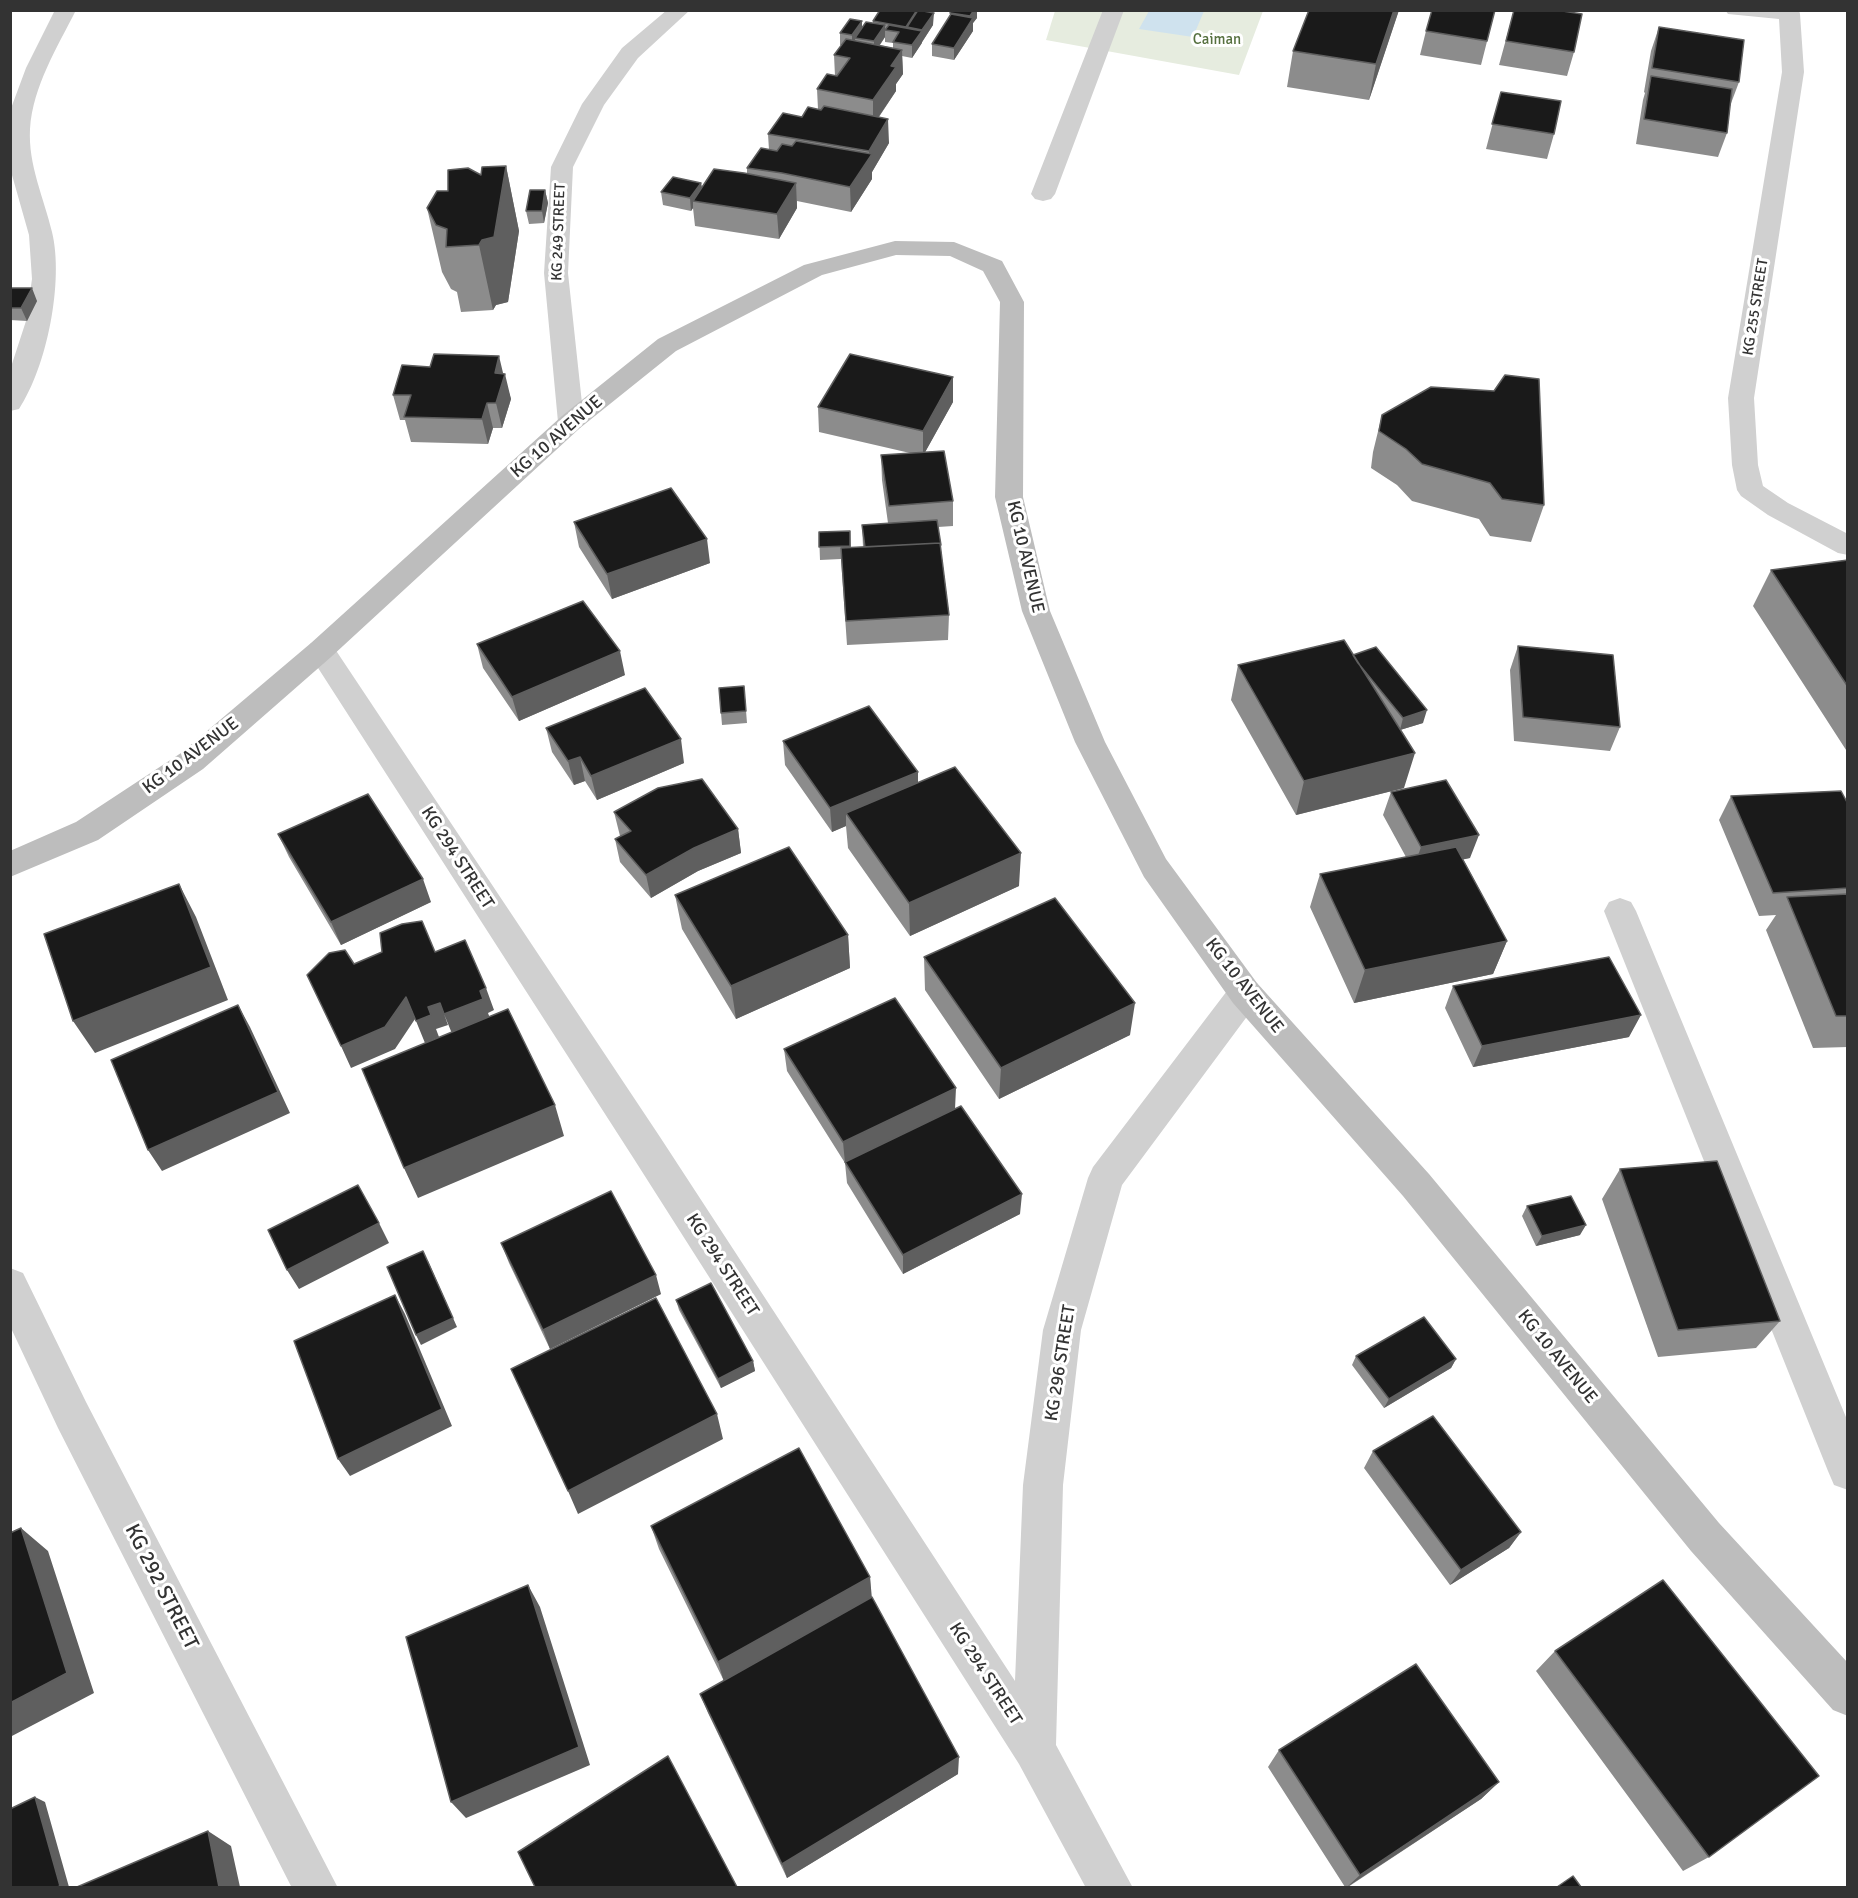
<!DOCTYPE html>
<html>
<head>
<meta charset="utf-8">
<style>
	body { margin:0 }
	#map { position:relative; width:1858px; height:1898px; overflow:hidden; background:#fff; font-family:Signika,sans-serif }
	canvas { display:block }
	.frame { position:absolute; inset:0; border:12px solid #333; pointer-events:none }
</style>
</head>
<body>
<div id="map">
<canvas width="1858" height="1898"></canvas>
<div class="frame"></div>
</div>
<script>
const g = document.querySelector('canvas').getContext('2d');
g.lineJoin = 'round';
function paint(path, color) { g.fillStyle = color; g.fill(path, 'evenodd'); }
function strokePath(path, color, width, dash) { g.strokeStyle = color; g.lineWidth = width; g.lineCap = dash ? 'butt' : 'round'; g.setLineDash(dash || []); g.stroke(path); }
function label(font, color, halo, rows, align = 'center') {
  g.font = font + ' Signika,sans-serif'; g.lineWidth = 6; g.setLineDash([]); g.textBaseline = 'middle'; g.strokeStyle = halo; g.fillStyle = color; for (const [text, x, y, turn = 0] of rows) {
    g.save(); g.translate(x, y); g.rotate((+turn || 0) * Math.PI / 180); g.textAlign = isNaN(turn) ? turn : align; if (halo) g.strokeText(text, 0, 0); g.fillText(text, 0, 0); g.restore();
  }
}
paint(new Path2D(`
	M1055,11H1263L1239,75L1046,40Z`), '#e6ecdf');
paint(new Path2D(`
	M1149,11V10L1204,11L1193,37L1139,29Z`), '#cfe2ee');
paint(new Path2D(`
	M55,10H76C57,48 33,86 30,129C28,165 44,198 52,232C64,281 47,367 19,409L10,411V370L26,321L32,279L29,235L10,168V111L26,68Z
	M667,10H690L638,58L604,105L573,167L568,273L584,422L580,428L571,430L562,428L558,422L544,273L551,167L582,104L622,48Z
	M1103,10H1124L1055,194L1051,199L1043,201L1035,199L1031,194Z
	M1725,10H1799L1800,14L1804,72L1754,398L1758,465L1763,486L1788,503L1848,534V555L1838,553L1768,515L1741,496L1737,490L1732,465L1728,398L1782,72L1779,19L1728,14Z
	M321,640L331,643L660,1137L1015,1681L1023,1485L1043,1330L1088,1178L1093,1167L1233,983L1245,979L1257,983L1262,993L1257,1003L1122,1185L1081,1330L1063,1485L1056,1745L1133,1888H1086L1019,1764L634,1159L311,657L306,650L311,643Z
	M1620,898L1631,902L1636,911L1848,1422V1490L1834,1485L1828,1471L1604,911L1609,902Z
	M10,1268L23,1273L86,1402L338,1888H292L58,1428L10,1326Z`), '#d0d0d0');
paint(new Path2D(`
	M895,241L954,242L1002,261L1024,302L1023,497L1050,611L1105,742L1166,859L1257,983L1429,1174L1719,1523L1848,1663V1716L1833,1710L1691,1551L1403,1196L1233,1003L1144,877L1075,742L1022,611L995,497L1000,302L983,271L950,256L896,255L822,275L676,351L580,428L331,657L203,769L98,840L10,877V851L76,822L181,753L311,643L562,416L658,339L804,265Z`), '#bdbdbd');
paint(new Path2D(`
	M876,10H933L932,12L933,25L912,58L902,56L903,74L896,84V91L879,117L889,143L872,172V179L851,212L797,201V208L779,239L695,226L693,208L691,211L663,205L661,192L701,183L702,187L747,173V168L769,150L768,134L818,109L817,89L835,76L834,55L842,45H840V33L862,21V27L873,23V21L879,12H876ZM885,37V42L893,43V48L880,45Z
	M1399,10L1369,100L1287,87L1293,51Z
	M1495,10L1481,65L1420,55L1426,31Z
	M1514,10L1574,52L1567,76L1499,65Z
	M950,13L977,18L973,23V31L954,60L932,56V44L950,17Z
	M1659,27L1739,82L1730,106L1727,133L1718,157L1636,144L1643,100L1645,93L1644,92L1651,51Z
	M1501,92L1554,134L1547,159L1486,149Z
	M506,166L519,231L508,302L496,305L493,310L461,312L457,292L451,289L442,272L427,208L448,191L481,175Z
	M545,190L548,203L544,223L529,224L526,211Z
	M10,288L37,301L27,321L10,320Z
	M503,374L511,399L502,428H493L488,444L411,442L405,420H400L393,395Z
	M1494,391L1544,505L1531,542L1490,536L1479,519L1412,501L1397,485L1371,468L1373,452L1382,415Z
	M953,402L925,452L953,501V526L938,527L949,615L948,640L847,645L841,559L820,560L819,532L850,531L851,547H863L862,525L888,523L882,480L881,455L910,453L819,432L818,407Z
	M574,522L710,563L612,599L579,547Z
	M1848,560V753L1753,606L1771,570Z
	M477,644L625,675L519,721L483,668Z
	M1518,646L1620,727L1610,751L1514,741L1510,670Z
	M1353,655L1423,723L1400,730L1404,788L1296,815L1231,700L1238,665Z
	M744,686L747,723L722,725L721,713Z
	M546,728L684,763L597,800L585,781L574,785L552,752Z
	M783,741L918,783L1019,886L910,936L848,848L846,826L832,832L785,765Z
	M1391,792L1470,858L1463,859L1507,941L1493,974L1354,1003L1310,907L1320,874L1406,857L1383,815Z
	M1731,796L1848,804V1047L1813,1048L1766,930L1776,915L1759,916L1719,820Z
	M614,812L738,829L741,853L698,871L651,898L620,862L615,839L620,836Z
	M278,834L431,902L341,945L289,857Z
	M675,895L848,935L850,968L736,1019L682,929Z
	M924,957L1130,1035L999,1099L925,990Z
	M1453,986L1629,1037L1473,1067L1445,1008Z
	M784,1049L955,1109L1020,1214L903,1274L847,1183L845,1163L787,1071Z
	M1620,1169L1780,1321L1756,1348L1658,1357L1602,1199Z
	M1527,1206L1580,1235L1536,1246L1522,1216Z
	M501,1243L661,1294L550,1349L509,1263Z
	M676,1300L753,1361L755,1371L721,1388L679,1310Z
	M1356,1356L1456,1359L1451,1368L1384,1408L1352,1365Z
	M1373,1451L1521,1532L1509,1548L1450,1585L1364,1468Z
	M651,1526L870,1577L871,1597L958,1774L787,1878L708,1713L700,1694L724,1681L659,1549Z
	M1555,1651L1709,1857L1683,1871L1536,1671Z
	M1279,1750L1499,1782L1481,1799L1348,1887H1345L1268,1767Z`), '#8c8c8c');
paint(new Path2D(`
	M917,10V22L907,27V36L906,39V27Z
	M974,10H977V18L973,23V31L954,60V48L970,24V16Z
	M1394,10H1399L1369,100L1376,64Z
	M934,13L933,25L922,42V30Z
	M862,21V33L855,38V43L852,47V35Z
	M885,25V37L874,53V41Z
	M922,31V43L912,58V45Z
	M902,50L903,74L896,84V91L873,125V100L891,66Z
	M888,119L889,143L872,172V179L851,212L850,187L869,158V151Z
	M506,166L519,231L508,302L496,305L493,310L479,245Z
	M701,183L703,196L693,201V208L691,211L690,198Z
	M796,183L797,208L779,239L777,214Z
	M545,190L548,203L544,223L542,211Z
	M32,288L37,301L27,321L21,308Z
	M499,356L504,377L505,374L511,399L502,428L496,403L495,373Z
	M953,377V402L923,456V431Z
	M487,403L493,428L488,444L482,419Z
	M707,539L710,563L612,599L607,574Z
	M620,651L625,675L519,721L512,697Z
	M1427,710L1423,723L1400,730L1403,718Z
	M681,739L684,763L597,800L591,776Z
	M1415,753L1404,788L1296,815L1304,781Z
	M580,757L585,781L574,785L568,761Z
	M918,772V796L846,813V826L832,832L830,808Z
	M738,829L741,853L698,871L651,898L646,875L694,848Z
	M1479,835L1470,858L1413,870L1421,847Z
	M1021,853L1019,886L910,936L909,903Z
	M423,879L431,902L341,945L331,922Z
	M179,884L196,917L228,1000L95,1053L73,1021Z
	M848,935L850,968L736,1019L731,986Z
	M1507,941L1493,974L1354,1003L1365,970Z
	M486,988L494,1010L488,1013L491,1021L453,1036L444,1014L480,991Z
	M406,997L415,1019L395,1049L351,1068L341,1046Z
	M440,1003L448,1025L436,1029L439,1037L425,1043L416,1021L428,1007Z
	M1135,1003L1130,1035L999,1099L1001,1068Z
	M238,1005L250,1027L290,1113L162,1171L148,1150Z
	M1641,1015L1629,1037L1473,1067L1482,1046Z
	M956,1088L955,1109L845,1163L843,1142Z
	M555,1105L564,1136L418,1198L404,1168Z
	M1022,1194L1020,1214L903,1274V1255Z
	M379,1223L389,1243L299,1289L287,1270Z
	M1586,1225L1580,1235L1536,1246L1542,1236Z
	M428,1261L457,1327L421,1345L416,1335Z
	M656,1275L661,1294L550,1349L543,1330Z
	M395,1295L405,1314L452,1426L350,1476L338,1459Z
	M1456,1359L1451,1368L1384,1408L1389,1399Z
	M753,1361L755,1371L721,1388L718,1379Z
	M717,1414L723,1439L578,1514L568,1491Z
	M21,1528L48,1551L94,1693L10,1737V1703Z
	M1521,1532L1509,1548L1450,1585L1461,1570Z
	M870,1577L872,1599L724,1682L718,1662Z
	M528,1585L540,1607L590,1765L466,1818L451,1802Z
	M959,1757L958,1774L787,1878L782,1864Z
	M1499,1782L1481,1799L1347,1887L1360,1875Z
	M35,1797L45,1802L69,1887H57Z
	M208,1831L231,1846L240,1887H219Z`), '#5f5f5f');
const building = new Path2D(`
	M880,10H917L906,27L873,21Z
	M918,10L934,13L922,30L907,27Z
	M951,10H974L970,16L950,13Z
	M1309,10H1394L1376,64L1293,51Z
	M1432,10H1495L1487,41L1426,31Z
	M1514,10H1556L1582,14L1574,52L1506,41Z
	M951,14L973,18L954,48L932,44Z
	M850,19L862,21L852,35L840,33Z
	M866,22L885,25L874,41L855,38Z
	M889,25L922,31L912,45L893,42L899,32L885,30Z
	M1659,27L1744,40L1739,82L1652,68Z
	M846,39L902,50L891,66L896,67L873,100L817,89L827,74L837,76L850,58L834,55Z
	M1651,76L1732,89L1727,133L1644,119Z
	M1501,92L1561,101L1554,134L1492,124Z
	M824,106L888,119L869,151L768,134L783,113L802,117L808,107L821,110Z
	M796,141L872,154L850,187L782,173L747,168L761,148L777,151L782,144L792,146Z
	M506,166L494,237L482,240L479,245L446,247L447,229L436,225L427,208L437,191H448V170L468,168L481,175L482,167Z
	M714,169L744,173L796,183L777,214L693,201Z
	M673,177L701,183L690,198L661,192Z
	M530,190H545L542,211H526Z
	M10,288H32L21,308H10Z
	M434,354L499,356L495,373L505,374L496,403H487L482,419L404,417L411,395H393L402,365L430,367Z
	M850,354L953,377L923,431L818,407Z
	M1505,375L1539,379L1544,505L1502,499L1490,483L1422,464L1406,449L1379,431L1382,415L1431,387L1494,391Z
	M944,451L953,501L889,506L881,455Z
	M671,488L707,539L607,574L574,522Z
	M937,520L941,545L940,543L865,547L862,525Z
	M850,531V546L819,547V532Z
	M940,543L949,615L846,621L841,548Z
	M1848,560V687L1771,570Z
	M583,601L620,651L512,697L477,644Z
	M1344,640L1415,753L1304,781L1238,665Z
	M1518,646L1613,655L1620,727L1523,717Z
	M1376,647L1427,710L1403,718L1358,663L1353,655Z
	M744,686L746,711L721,713L719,688Z
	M645,688L681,739L591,776L580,757L568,761L546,728Z
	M869,706L918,772L830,808L783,741Z
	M955,767L1021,853L909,903L846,813Z
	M702,779L738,829L694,848L646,875L615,839L631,831L614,812L658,788Z
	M1446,780L1479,835L1421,847L1391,792Z
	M1841,791L1848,804V888L1773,893L1731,796Z
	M368,794L423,879L331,922L278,834Z
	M789,847L848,935L731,986L675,895Z
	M1456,847L1507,941L1365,970L1320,874Z
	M179,884L211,967L73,1021L44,934Z
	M1848,894V1016H1836L1787,897Z
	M1055,898L1135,1003L1001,1068L924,957Z
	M422,921L435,952L465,940L486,988L480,991L483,999L444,1014L440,1003L428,1007L431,1015L416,1021L406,997L385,1027L341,1046L307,975L329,953L345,950L354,964L382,952L380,933L402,924Z
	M1609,957L1641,1015L1482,1046L1453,986Z
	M895,998L956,1088L843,1142L784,1049Z
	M238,1005L278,1092L148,1150L111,1060Z
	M508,1009L555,1105L404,1168L362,1069Z
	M961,1106L1022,1194L903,1255L845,1162Z
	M1717,1161L1780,1321L1678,1330L1620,1169Z
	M358,1185L379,1223L287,1270L268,1230Z
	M611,1191L656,1275L543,1330L501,1243Z
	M1571,1196L1586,1225L1542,1236L1527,1206Z
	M423,1251L453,1318L416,1335L387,1267Z
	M711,1283L753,1361L718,1379L676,1300Z
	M395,1295L442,1409L338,1459L294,1341Z
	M656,1298L717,1414L568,1491L511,1369Z
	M1424,1317L1456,1359L1389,1399L1356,1356Z
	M1433,1416L1521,1532L1461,1570L1373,1451Z
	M799,1448L870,1577L718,1662L651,1526Z
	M21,1528L67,1673L10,1703V1533Z
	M1663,1580L1819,1776L1709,1857L1555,1651Z
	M528,1585L579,1747L451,1802L406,1637Z
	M872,1597L959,1757L782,1864L700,1694Z
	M1416,1664L1499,1782L1360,1875L1279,1750Z
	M668,1756L737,1887H535L518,1852Z
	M35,1797L60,1886L57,1887H10V1809Z
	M208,1831L219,1887H77Z
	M1573,1876L1581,1887H1557Z`);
paint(building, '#1a1a1a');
strokePath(building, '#5f5f5f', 1.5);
label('15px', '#56703f', '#fff', [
	["Caiman",1217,40]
]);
label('15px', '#333', '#fff', [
	["KG 249 STREET",559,232,-88],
	["KG 255 STREET",1756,307,-81]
]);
label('18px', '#333', '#fff', [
	["KG 10 AVENUE",557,437,-41],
	["KG 10 AVENUE",1025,557,77],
	["KG 10 AVENUE",191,756,-37],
	["KG 294 STREET",457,858,57],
	["KG 10 AVENUE",1244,986,52],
	["KG 294 STREET",722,1265,57],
	["KG 10 AVENUE",1557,1357,51],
	["KG 296 STREET",1061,1363,-81],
	["KG 294 STREET",985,1674,57]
]);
label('21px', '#333', '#fff', [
	["KG 292 STREET",161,1587,63]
]);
</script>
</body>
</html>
